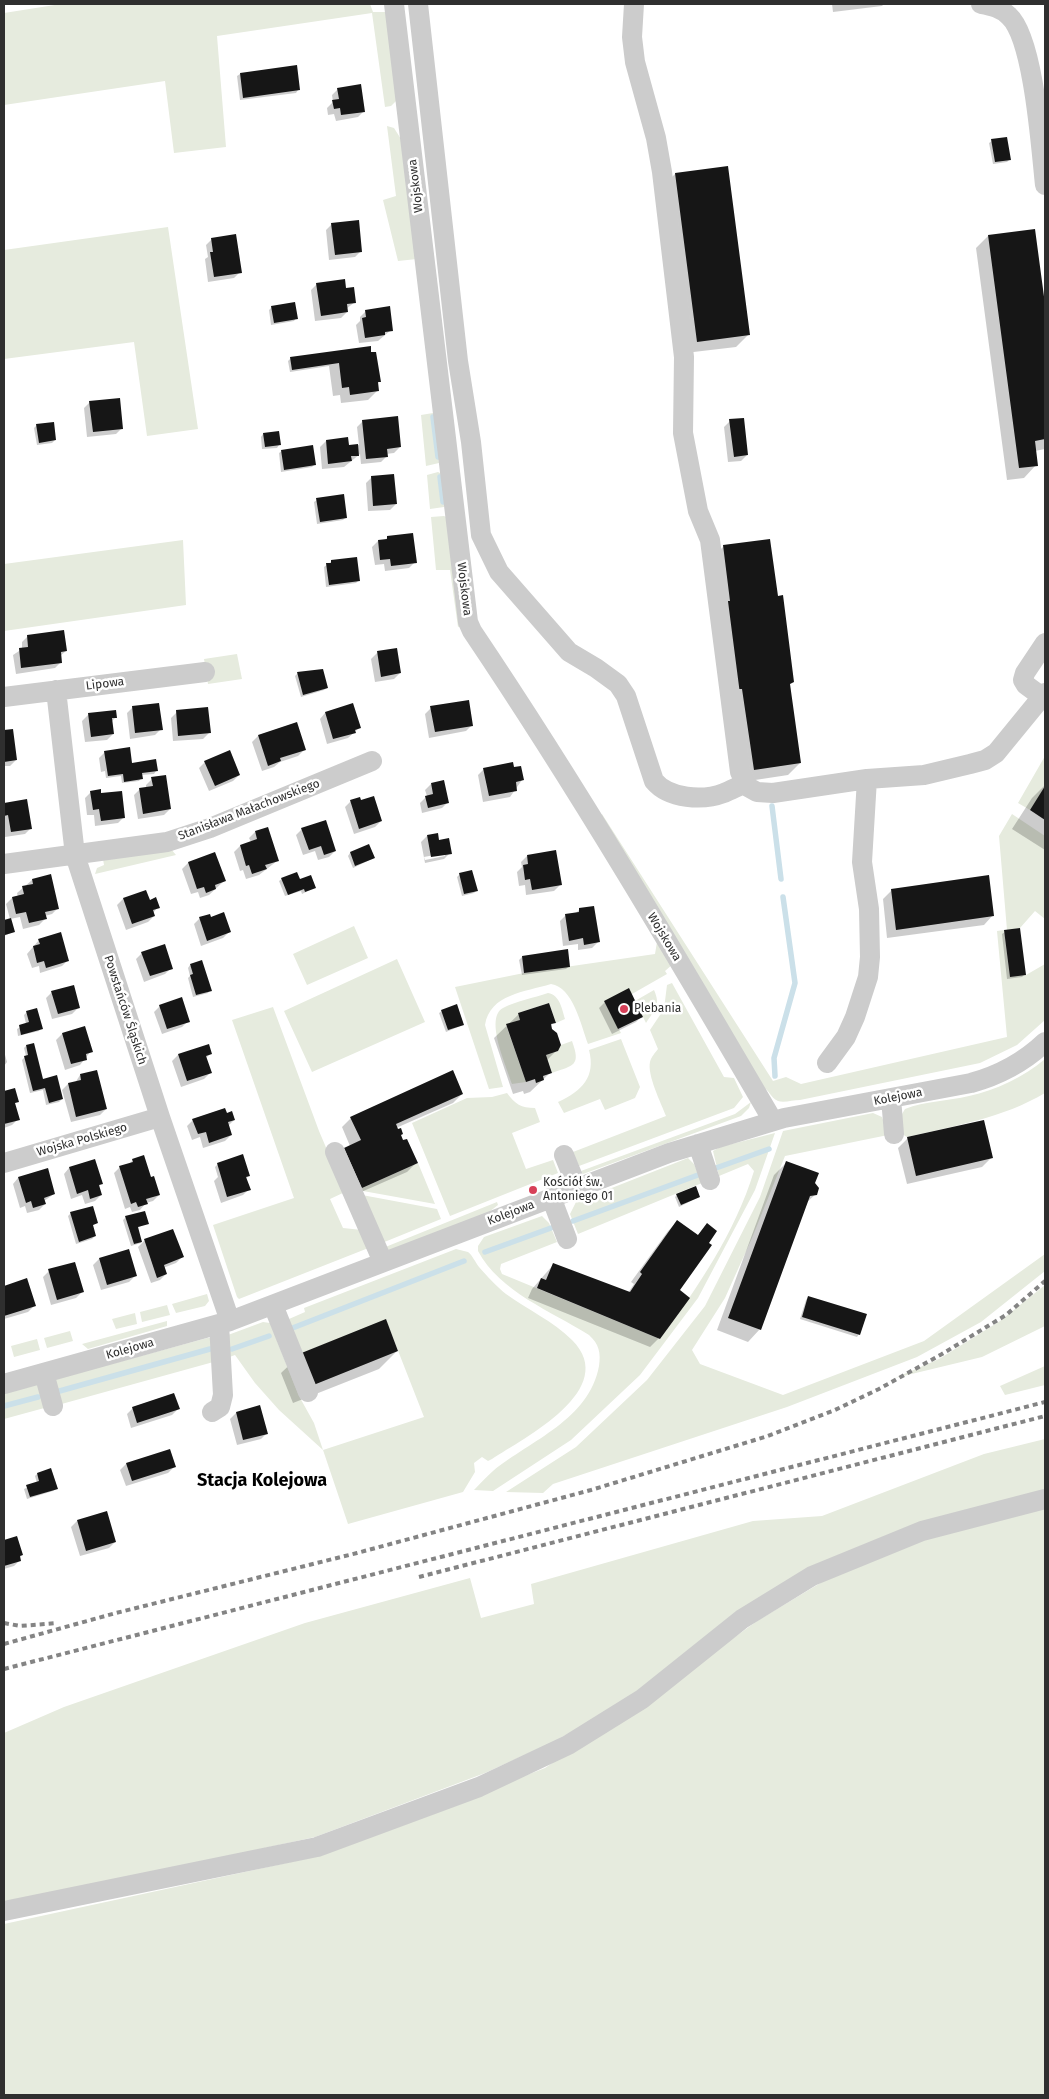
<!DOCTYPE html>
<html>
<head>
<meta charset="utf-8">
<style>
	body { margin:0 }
	#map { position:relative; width:1049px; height:2099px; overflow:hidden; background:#fff; font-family:"Fira Sans",sans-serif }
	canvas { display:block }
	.frame { position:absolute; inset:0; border:5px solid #2f2f2f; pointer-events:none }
</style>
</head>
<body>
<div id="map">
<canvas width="1049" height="2099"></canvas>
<div class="frame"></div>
</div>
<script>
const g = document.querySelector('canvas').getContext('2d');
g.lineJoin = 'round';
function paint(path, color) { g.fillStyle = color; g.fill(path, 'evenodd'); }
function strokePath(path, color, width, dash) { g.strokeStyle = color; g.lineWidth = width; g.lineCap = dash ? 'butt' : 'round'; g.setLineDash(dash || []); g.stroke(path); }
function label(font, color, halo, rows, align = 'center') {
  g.font = font + ' "Fira Sans",sans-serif'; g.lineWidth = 5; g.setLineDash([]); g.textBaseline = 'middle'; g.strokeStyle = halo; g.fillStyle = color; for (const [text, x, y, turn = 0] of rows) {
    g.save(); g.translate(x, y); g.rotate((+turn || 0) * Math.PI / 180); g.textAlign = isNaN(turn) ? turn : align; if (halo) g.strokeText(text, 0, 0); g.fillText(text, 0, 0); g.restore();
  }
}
paint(new Path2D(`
	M61,4H370L373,12H390L397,100L391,106L385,107L372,13L217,36L226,147L174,153L165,81L4,105V13Z
	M387,126L394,128L406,147L417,259L398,261L383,200L396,196Z
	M168,227L198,429L147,436L134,342L4,359V250Z
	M433,413L436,414L439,463L426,466L421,415Z
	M438,472L442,474L444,507L430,509L427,475Z
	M444,516L449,518L462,626L458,627L450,570H436L431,517Z
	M183,540L186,605L4,631V564Z
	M237,654L242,679L208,684L204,659Z
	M1045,756V786L1030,810L1018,803Z
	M602,814L773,1081L786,1077L801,1084L1007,1037L997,931L1004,930L1010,976L1026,975L1045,964V1020L1017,1045L980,1063L800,1100C793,1100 784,1103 778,1101C770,1098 770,1089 761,1087C712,994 657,906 600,817Z
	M1012,814L1045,836V919L1035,911L1020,928L1007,930L999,836Z
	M171,849L176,855L95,874L97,868L104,865L103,859Z
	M354,926L368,958L307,985L293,954Z
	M657,942L673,964L665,971L667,974L632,994L604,1001L621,1033L588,1044C581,1025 573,987 551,984C525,992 490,994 485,1025L503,1087L489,1089L455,987L524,973L655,954Z
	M397,959L425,1022L312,1072L284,1011Z
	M672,983L724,1077L734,1078L743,1097L734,1108L579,1166L573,1152L666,1116C661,1103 647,1075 650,1062C651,1057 655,1053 658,1049L650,1030L664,1009L667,985Z
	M654,990C661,1006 655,1009 646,1023L635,1001Z
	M548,993C560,995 562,1009 565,1019L556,1023L549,1003L518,1013L520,1020L506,1025L526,1082L512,1084C507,1067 484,1018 503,1008C516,1001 534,998 548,993Z
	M273,1007L319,1131L345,1192L330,1199L343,1228L362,1230L371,1247L239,1299L237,1297L213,1225L294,1198L232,1020Z
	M621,1039L640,1087L635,1098L605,1110L600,1099L564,1113L558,1102C582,1091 596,1077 589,1050Z
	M572,1041C581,1066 574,1065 552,1073L546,1055L558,1051L561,1045Z
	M1045,1059V1093C1003,1118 954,1126 907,1137L900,1133L902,1114L905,1109C925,1101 948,1101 969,1096C996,1090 1024,1077 1045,1059Z
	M507,1093C515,1104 521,1108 535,1108L540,1122L512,1133L526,1169L553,1160L558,1173L450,1216L412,1123L467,1098L492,1097Z
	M751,1102L749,1108L741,1116L583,1174L581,1171L735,1114Z
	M873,1113L882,1117L888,1135L785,1156L752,1238L725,1298L692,1350L700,1364L783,1395L924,1341L1045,1254V1271L981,1322L917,1357L787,1407L553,1484L543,1493L506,1492L576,1447L647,1380L705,1306L760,1197L783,1131Z
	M775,1133L755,1190L698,1298L640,1375L571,1440L493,1491L474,1490C480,1484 486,1477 493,1471C531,1440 589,1420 599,1366C601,1353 599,1344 589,1335C551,1311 500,1292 478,1251V1246L484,1237L542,1216L549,1223L557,1242L501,1264L500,1269L502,1274L660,1339C698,1287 735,1233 754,1171L748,1164L719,1176L713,1151L720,1147Z
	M688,1158L694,1164L702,1183L578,1234L570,1214L576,1202Z
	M418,1163L435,1204L363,1191L362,1188Z
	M362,1195L437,1209L441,1219L382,1243Z
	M497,1202L498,1205L489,1212L386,1252L383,1248Z
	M456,1249L468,1252C473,1256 475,1262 479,1267C487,1276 497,1287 506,1294C528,1310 553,1321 572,1340C621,1389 524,1438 492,1459L488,1461L482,1457L474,1463L475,1472L463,1492L348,1524L323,1450L279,1410L255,1383L235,1355L224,1359L228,1335L263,1322L270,1323L299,1396L314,1423L323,1450L424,1417L386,1320L299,1354L289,1319L305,1312L304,1308Z
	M1045,1285V1326L982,1357L895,1378L939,1359L1000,1321Z
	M207,1294L209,1301L205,1306L176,1313L172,1304Z
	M167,1305L170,1315L142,1322L140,1312Z
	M135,1313L137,1324L116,1329L112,1319Z
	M167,1321V1326L88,1349L82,1344Z
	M70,1331L73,1341L47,1348L44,1338Z
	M207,1338H211L217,1361L58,1405L53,1383L56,1379Z
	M37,1339L40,1350L14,1357L11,1346Z
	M1045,1366V1385L1005,1395L1000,1386Z
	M35,1385H39L48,1407L4,1419V1394Z
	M1045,1439V2095H4V1924L314,1857L545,1768L674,1681L757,1621L832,1576L826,1561L617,1707L553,1742L485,1773L315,1837L4,1905V1733L64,1707L305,1623L470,1578L481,1618L534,1604L531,1584L753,1521L822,1516L984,1454Z`), '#e6ebde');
paint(new Path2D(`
	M832,4H884L882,6L833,12Z
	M240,74L298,90L296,93L240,100L237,76Z
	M338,89L364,111L358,117L336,121L334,114L328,115L327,108L333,102L332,95Z
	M992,141L1010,159L1007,162L993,164L989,143Z
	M727,167L749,334L736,347L685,353L663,186L675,174Z
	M332,224L361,251L355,257L329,260L326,230Z
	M1034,230L1045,314V449L1035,451L1036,465L1024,478L1007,480L976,248L988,236Z
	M212,239L240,272L234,278L208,282L205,259L208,257L206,245Z
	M317,284L345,289L355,302L346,309L347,312L341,318L315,321L311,290Z
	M272,307L296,318L294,321L271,325L269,310Z
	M366,311L391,330L378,341L359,343L356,325L360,321V317Z
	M369,347L379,382L377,384L378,390L368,400L341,403L340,395L333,396L329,366L290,372L288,361L291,358Z
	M90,402L122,428L116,434L87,437L84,408Z
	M363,421L400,447L394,453L386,454L387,456L381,462L361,464L360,454L344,467L322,469L320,447L326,441L348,446L359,445L357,427Z
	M730,421L747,455L741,461L728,462L724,427Z
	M37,425L55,440L52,443L37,445L34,428Z
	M263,434L279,445L277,448L262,449L261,437Z
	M282,451L314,465L312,467L281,472L279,453Z
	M372,477L396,504L390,510L368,511L366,483Z
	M317,500L346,517L343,520L317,524L314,502Z
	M388,537L415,562L409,568L385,571L384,564L375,565L372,547L378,541H384Z
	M724,546L777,597L792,682L789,685L800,763L788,775L742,782L711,559Z
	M332,561L358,581L356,583L326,587L324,567Z
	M28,636L66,651L60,656L61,662L55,668L16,674L13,655L22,649V642Z
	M377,653L400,673L394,679L375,682L371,659Z
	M298,673L327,688L324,690L301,697L295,676Z
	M133,707L161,729L155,735L130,739L127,713Z
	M431,708L472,725L466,731L429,738L425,714Z
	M115,711L116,717L111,722L113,734L107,740L85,742L82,721L88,715Z
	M177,712L209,733L203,739L173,741L171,718Z
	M325,713L359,728L348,738L327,744L320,719Z
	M12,730L16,760L10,766H4V731Z
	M258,736L304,750L298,756L280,762L274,767L262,771L252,742Z
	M105,752L131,764L156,771L154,774L141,775V778L139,781L122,783L121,776L106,778L105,771L101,772L99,758Z
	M205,762L239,775L233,781L209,791L199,768Z
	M484,769H513L522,780L510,797L483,802L478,775Z
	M152,779L170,809L164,815L138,819L134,795L140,789L146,788V785Z
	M431,784L448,802L442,808L422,813L420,803L427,796L425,790Z
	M1045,785V850L1012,829L1032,798Z
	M91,792L100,795L124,817L118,823L95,826L94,815H87L85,798Z
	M26,800L31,828L25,834L5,837L4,804Z
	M351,801H360L381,821L375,827L354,834L345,807Z
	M302,829L335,851L329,857L318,860L315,851L303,855L296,835Z
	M255,832L277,861L259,875L246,879L243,870L240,871L234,852L240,846L251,842L249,838Z
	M427,836L438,841L450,853L444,859L425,863L421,842ZM445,853V856L425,860L424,857Z
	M350,853L374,858L353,868L348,856Z
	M215,854L224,881L209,895L200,898L198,892L191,894L182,869L188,863Z
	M527,856L560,885L554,891L526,895L525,885L519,886L517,872L522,867L521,862Z
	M460,874L476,891L474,893L462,896L457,877Z
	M282,879L299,880L314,888L302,894L301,891L285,896L279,881Z
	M32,880L58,908L52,914L45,916V919L39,925L23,929L20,917L10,919L13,932L4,936V921L10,919L6,904L12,898L18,897L17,893Z
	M892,890L993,915L984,925L887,938L883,899Z
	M145,892L149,901L158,907L153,913L154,916L148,922L126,930L117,905L123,899Z
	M580,909L598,942L592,948L578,950V944L563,946L560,921L566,915L575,914Z
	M200,918L229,932L223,938L201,946L194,924Z
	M1005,932L1025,974L1022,977L1007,979L1002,934Z
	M39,940L68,960L62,966L40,973L39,966L32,968L27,954Z
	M142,953L171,968L165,974L144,982L136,959Z
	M522,957L569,966L566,969L522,975L519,960Z
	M190,965L210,990L208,993L193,997L188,978L190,976L188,968Z
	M52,992L78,1008L72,1014L52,1019L46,998Z
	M605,1002L642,1016L636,1022L612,1034L599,1008Z
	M160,1006L188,1021L182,1027L162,1034L154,1012Z
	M442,1011L463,1025L446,1032L439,1013Z
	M27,1012L41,1028L39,1031L18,1036L17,1029L26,1024L24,1015Z
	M519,1014L554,1022L550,1027L557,1050L546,1061L550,1073L530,1092L524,1094L523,1091L513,1094L494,1038Z
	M84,1028L91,1051L80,1065L65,1070L56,1040L62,1034Z
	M208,1045L211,1053L205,1059L210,1073L204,1079L181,1087L172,1061L178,1055Z
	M26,1046L42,1080L62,1099L59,1102L46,1105L43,1090L30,1093L22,1060L26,1056L24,1048Z
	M4,1051L7,1062L4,1066Z
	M80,1075L106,1109L100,1115L71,1122L62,1090L68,1084L75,1083Z
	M14,1089L17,1101L14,1104L18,1119L12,1125L4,1128V1092Z
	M462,1094L453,1103L396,1128L416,1163L407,1172L352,1196L335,1158L350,1146L342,1127L351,1118Z
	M226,1114L234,1120L228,1126L231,1135L225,1141L203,1148L200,1137L192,1140L187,1126L193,1120Z
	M908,1138L991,1158L982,1167L907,1184L898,1148Z
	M133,1160L150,1179L159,1195L153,1201L146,1203L140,1210L132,1212L130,1207L125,1209L114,1173L120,1167L128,1165Z
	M786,1163L814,1183L816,1194L806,1203L760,1329L748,1342L717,1330L774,1175Z
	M218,1164L249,1175L246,1179L249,1189L243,1195L221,1203L214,1181L218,1177L215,1167Z
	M69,1168L101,1184L98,1187L101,1195L95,1201L85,1204L82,1195L71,1199L64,1174Z
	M18,1178L54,1194L44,1201L45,1204L39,1210L27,1213L25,1206L20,1208L13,1184Z
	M677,1195L699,1197L679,1207L675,1197Z
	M71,1213L97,1222L92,1226L95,1236L92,1239L76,1244L68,1216Z
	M126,1217L147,1223L137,1228L141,1243L131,1246L123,1220Z
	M677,1222L697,1236L707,1225L659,1338L650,1347L528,1298L532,1289L553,1265L628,1293L634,1284L631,1282L668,1231Z
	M173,1231L182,1257L176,1263L163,1268L166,1274L160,1280L151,1283L138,1247L144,1241Z
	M99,1259L135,1276L129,1282L101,1290L93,1265Z
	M49,1271L82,1292L76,1298L51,1305L43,1277Z
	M26,1280L34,1306L28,1312L4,1319V1287Z
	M808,1297L859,1334L857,1337L800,1319L806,1300Z
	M397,1351L379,1369L293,1403L281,1373L300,1355Z
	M260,1407L267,1433L261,1439L237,1445L230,1419L236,1413Z
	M133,1408L178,1409L172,1415L131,1428L127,1414Z
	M126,1464L174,1467L168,1473L126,1486L120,1470Z
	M37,1474L56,1489L53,1491L27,1499L24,1489L37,1483L35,1476Z
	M77,1521L115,1542L109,1548L80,1556L71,1527Z
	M17,1537L22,1555L19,1558L20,1560L14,1566L4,1569V1541Z`), '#0003');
strokePath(new Path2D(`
	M433,417L438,457
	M440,477L443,502
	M772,806L781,879
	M775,1076L774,1058L795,983L783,897
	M716,1168L769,1149
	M573,1221L698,1175
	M485,1252L551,1228
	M290,1329L464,1261
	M232,1349L269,1336
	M56,1392L210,1349
	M4,1406L38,1397`), '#cbe0e9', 5.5);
paint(new Path2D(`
	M297,65L300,90L243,98L240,73Z
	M361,84L365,112L341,115L340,108L334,109L332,100L339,99L337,88Z
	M1007,137L1011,160L995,162L991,139Z
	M728,166L750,335L697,342L675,173Z
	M359,220L362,252L335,255L331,223Z
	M1035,229L1045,304V439L1035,441L1038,466L1019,468L988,235Z
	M236,234L242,273L214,277L210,252H213L211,238Z
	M345,279L346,288L354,287L356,303L347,304L348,312L321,316L316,283Z
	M295,302L298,319L274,323L271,306Z
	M390,306L393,331L385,332V335L365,338L362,318L366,317L365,310Z
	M371,346V352H376L381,382H378L379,391L350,395L349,387L342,388L339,363L292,370L290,357Z
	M120,398L123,429L93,432L89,401Z
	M398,416L401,447L387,449L388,457L366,459L362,420Z
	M744,418L748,455L734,457L729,419Z
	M54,422L56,440L39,443L36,424Z
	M279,431L281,445L265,447L263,433Z
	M348,437L349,445L358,444L359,456H351L352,461L328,464L326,440Z
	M313,445L316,465L284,470L281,450Z
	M394,474L397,504L373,506L371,476Z
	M344,494L347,518L320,522L316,498Z
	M413,533L417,563L391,566L390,559L380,560L378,540L387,539V536Z
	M770,539L778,596L783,595L794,682L790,684L801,763L754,770L742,689H738L727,601H730L723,545Z
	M357,557L360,581L329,585L326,563H331V560Z
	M64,630L67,651L61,652L62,663L21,668L19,648L28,647L27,635Z
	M397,648L401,673L381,677L377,651Z
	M323,669L328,688L303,695L297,672Z
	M469,700L473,726L435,732L430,706Z
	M159,703L163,730L135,733L132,706Z
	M353,703L361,728L355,730L356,733L333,739L325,712Z
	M208,707L211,733L178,736L176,710Z
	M116,710L117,718H112L114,734L91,737L88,713Z
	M297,722L306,750L280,758L281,761L268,766L258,735Z
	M13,729L17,760L4,762V730Z
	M130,747L132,763L156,759L158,771L142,773L143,779L124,782L123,774L108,776L104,751Z
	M230,750L240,775L215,786L204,761Z
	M513,762L514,767L521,766L524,780L516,782L517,791L489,796L483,768Z
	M166,775L171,809L143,814L139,788L153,786L151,777Z
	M444,780L449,803L428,808L425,796L433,794L431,783Z
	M1045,786V820L1030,810Z
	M101,789V793L122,791L125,818L101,821L99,809L93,810L90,791Z
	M374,796L382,821L359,829L350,800L360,797L361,800Z
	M27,799L32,829L11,832L8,815L4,816V803Z
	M326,820L336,851L324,855L321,846L309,850L301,828Z
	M268,827L279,861L265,865L267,869L252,874L249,865L246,866L240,845L257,839L255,831Z
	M438,833L439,840L449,838L452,854L431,857L427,835Z
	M369,844L375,858L355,866L350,852Z
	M556,850L562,885L532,890L530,879L525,880L523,865L528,864L527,855Z
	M215,852L226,881L215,885L216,889L206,893L204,887L197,889L188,862Z
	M472,870L478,891L464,894L459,873Z
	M297,872L300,879L311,875L316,888L305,892L304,889L288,895L281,878Z
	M51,874L59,909L45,912L47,919L29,923L26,912L16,914L12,897L24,894L22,886L33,884L32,879Z
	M989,875L994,916L896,930L891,889Z
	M146,890L150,900L156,897L160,908L153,910L155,916L132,924L123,898Z
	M594,906L600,942L584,945L583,938L569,941L565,914L579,912V908Z
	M224,912L231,932L207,941L199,917L210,914L211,917Z
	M11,918L15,932L5,935L4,920Z
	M1020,928L1026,975L1010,977L1004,930Z
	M61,932L69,961L46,968L44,961L37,963L33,946L40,944L38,939Z
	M165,944L173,969L150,976L141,952Z
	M568,949L570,967L524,973L522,956Z
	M202,960L212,991L196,995L190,975L193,974L190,964Z
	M74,985L80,1008L58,1014L51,991Z
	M629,988L643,1017L618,1029L604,1001Z
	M182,997L190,1022L167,1029L159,1005Z
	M549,1003L556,1023L551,1024L552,1029L557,1033L561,1045L558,1051L546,1055L552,1073L543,1076L544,1080L536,1083L535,1079L526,1082L506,1024L520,1020L518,1013Z
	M457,1004L464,1025L448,1030L441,1010Z
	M37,1008L43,1029L21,1035L19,1025L29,1022L26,1011Z
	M85,1026L93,1052L86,1054L87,1060L71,1064L62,1033Z
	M34,1043L43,1079L57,1075L63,1099L49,1103L45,1088L33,1091L24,1056L28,1055L26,1045Z
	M209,1044L212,1054L206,1056L212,1073L187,1081L178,1054Z
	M97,1070L107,1109L76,1117L68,1083L81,1080L80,1074Z
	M453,1070L463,1094L396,1124L398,1129L401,1128L403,1134L401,1135L403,1140L407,1139L418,1163L362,1188L344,1148L361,1140L350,1117Z
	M15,1088L19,1102L15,1103L20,1120L4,1124V1091Z
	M225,1108L227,1113L232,1111L235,1120L228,1122L232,1135L209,1143L206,1132L198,1134L192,1119Z
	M984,1120L993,1158L916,1176L907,1137Z
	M243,1154L250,1176L246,1177L251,1190L227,1197L217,1163Z
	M144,1155L151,1177L154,1176L160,1195L146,1199L148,1204L138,1207L136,1202L131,1204L119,1166L133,1162L132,1159Z
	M95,1159L103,1184L99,1185L102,1195L90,1199L88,1190L77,1194L69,1167Z
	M786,1161L819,1173L815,1183L819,1188L817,1195L810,1196L761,1330L728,1318Z
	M48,1168L55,1194L44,1198L46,1204L33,1208L31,1201L26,1203L18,1177Z
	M696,1186L700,1197L681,1205L676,1194Z
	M93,1206L98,1223L93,1225L96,1236L79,1242L70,1212Z
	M145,1211L149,1224L138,1227L142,1242L134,1244L125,1216Z
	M677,1220L698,1235L707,1223L717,1231L709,1243L712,1245L680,1290L690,1298L660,1339L537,1288L541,1278L546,1280L553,1263L630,1292L642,1274L640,1272Z
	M173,1229L184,1257L164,1265L167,1274L157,1278L144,1239Z
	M129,1249L137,1276L107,1285L99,1258Z
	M75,1262L84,1292L57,1300L48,1269Z
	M27,1278L36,1306L4,1316V1286Z
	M808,1296L867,1314L860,1335L802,1317Z
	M386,1319L398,1351L311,1386L299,1354Z
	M174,1393L180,1409L137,1423L132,1407Z
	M260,1405L268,1434L243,1440L236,1412Z
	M170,1449L176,1467L132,1481L126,1463Z
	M51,1468L58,1489L30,1497L26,1485L39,1481L37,1473Z
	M107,1511L116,1542L86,1551L77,1520Z
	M17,1536L23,1555L20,1556L21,1561L4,1566V1540Z`), '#161616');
strokePath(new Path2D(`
	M394,4L468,622L472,631C579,790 676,955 773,1121
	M418,4L458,361L471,442L481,535L499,572L569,652L596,668L618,684L626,696L654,781C669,799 703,801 724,793C731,790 739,786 746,783
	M634,4L632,37L635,62L656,138L662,172L684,357L683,433L698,511L710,540L740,772L748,787L757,792L773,793L867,779L924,775L970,764L985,760L996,753L1045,693
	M981,4C992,6 1001,8 1009,16C1034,39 1041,149 1045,185
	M1045,643L1025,673L1023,680L1026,685L1045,699
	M56,690L75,855L160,1117L230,1321
	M4,697L205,672
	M4,864L167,842L210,828L372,761
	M827,1063L846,1037L855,1017L868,977L870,957L869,909L862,862L867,779
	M891,1098L894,1134
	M698,1144L710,1180
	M335,1152L383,1262
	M564,1155L577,1187
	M4,1163L160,1117
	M551,1197L567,1239
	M273,1305L308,1392
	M44,1373L53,1406
	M4,1384L230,1321L669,1153L784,1118L971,1083C1000,1075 1023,1063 1045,1042
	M212,1412L220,1407L223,1395L219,1324
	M4,1911L317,1847L479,1787L568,1745L642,1699L742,1619L812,1576L922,1531L1045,1499`), '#ccc', 20);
strokePath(new Path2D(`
	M419,1577L1045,1416
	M4,1623L20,1626L57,1623
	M4,1644L116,1613L357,1553L591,1490L768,1436L835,1410L879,1389L942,1354L1006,1315L1045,1281
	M4,1669L1045,1402`), '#848484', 4, [5, 4]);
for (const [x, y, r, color] of [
	[624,1009,5,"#d74058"],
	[533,1190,5,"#d74058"]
]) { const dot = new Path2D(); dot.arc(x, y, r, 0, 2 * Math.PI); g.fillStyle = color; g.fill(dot); strokePath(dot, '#fff', 2); }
label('12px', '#2f2f2f', '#fff', [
	["Wojskowa",416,186,-97],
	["Wojskowa",464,589,83],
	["Lipowa",105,684,-7],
	["Stanisława Małachowskiego",249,810,-21],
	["Wojskowa",664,937,59],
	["Powstańców Śląskich",125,1010,72],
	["Kolejowa",898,1097,-11],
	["Wojska Polskiego",82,1140,-16],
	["Kolejowa",511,1213,-21],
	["Kolejowa",130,1349,-16]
]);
label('12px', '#2f2f2f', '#fff', [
	["Plebania",634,1009],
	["Kościół św.",543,1183],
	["Antoniego 01",543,1197]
], 'left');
label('bold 18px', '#000', '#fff', [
	["Stacja Kolejowa",262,1481]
]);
</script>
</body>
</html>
